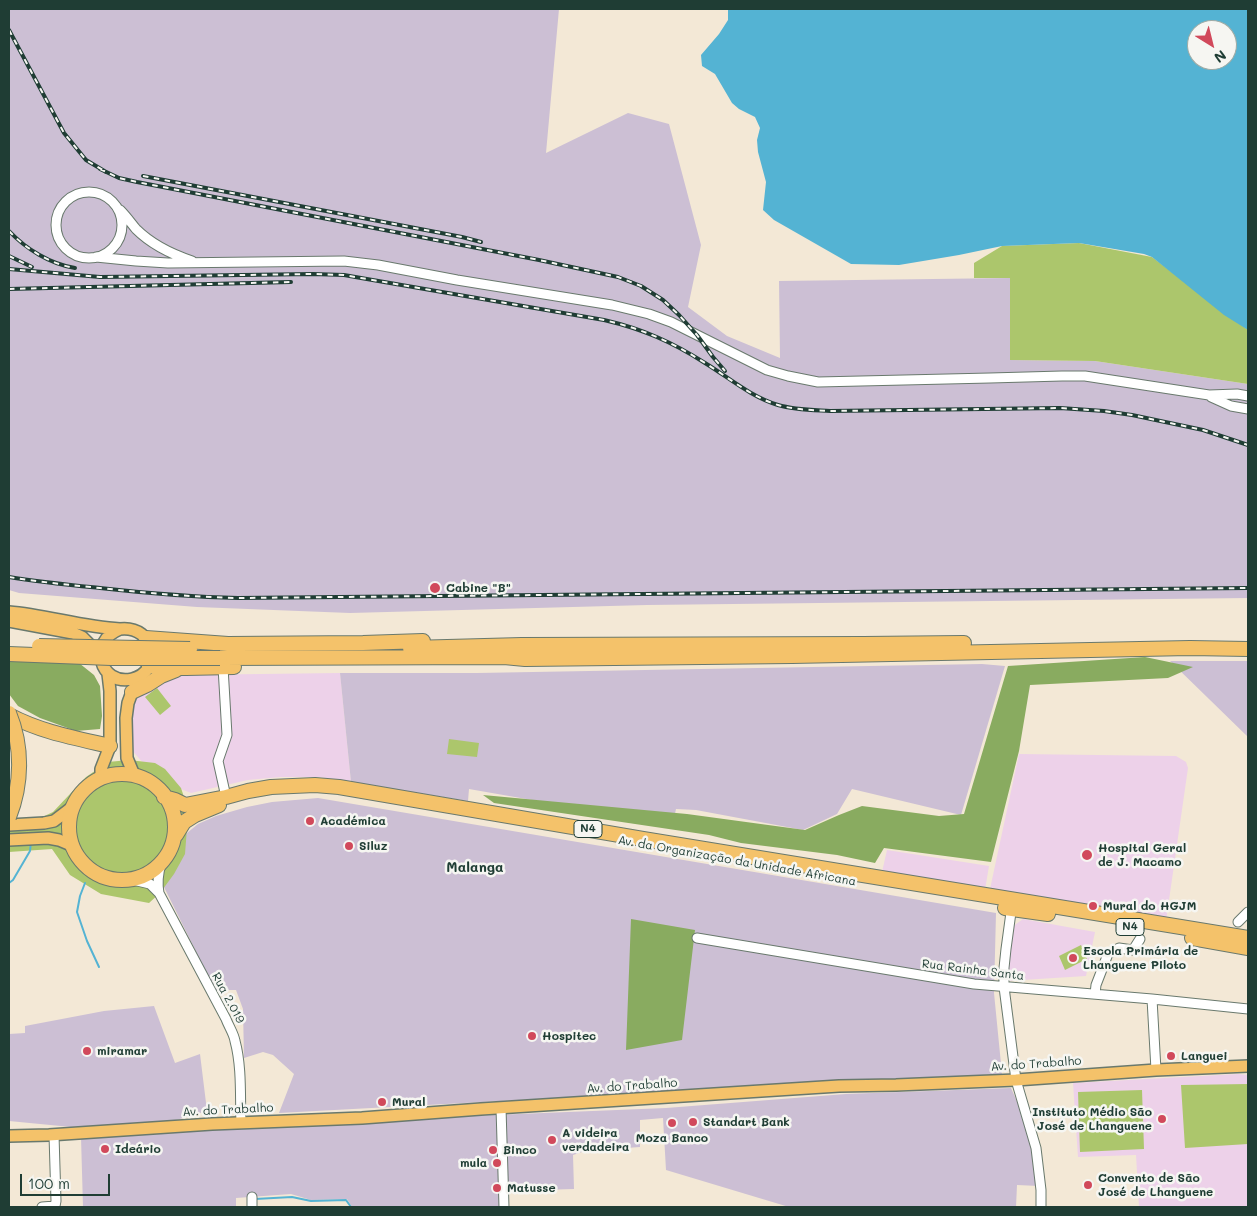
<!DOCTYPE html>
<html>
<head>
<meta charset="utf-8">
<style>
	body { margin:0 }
	#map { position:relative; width:1257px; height:1216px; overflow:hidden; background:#f3e8d6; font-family:Mali,sans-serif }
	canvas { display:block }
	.frame { position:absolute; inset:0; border:10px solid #1f3d34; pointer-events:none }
	.north { position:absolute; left:1187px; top:20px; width:50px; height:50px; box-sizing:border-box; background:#f6f6f2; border:1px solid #a0aca6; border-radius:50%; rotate:144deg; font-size:14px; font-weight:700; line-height:20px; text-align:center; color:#1f3d34 }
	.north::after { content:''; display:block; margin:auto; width:18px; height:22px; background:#d1495b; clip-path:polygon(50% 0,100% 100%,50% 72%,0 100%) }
	.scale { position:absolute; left:20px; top:1174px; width:90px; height:22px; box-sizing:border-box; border:2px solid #1f3d34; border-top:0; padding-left:6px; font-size:15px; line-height:18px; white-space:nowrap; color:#1f3d34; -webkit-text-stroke:4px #f6f6f2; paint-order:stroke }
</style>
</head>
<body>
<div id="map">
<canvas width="1257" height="1216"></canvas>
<div class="frame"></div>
<div class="north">N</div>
<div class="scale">100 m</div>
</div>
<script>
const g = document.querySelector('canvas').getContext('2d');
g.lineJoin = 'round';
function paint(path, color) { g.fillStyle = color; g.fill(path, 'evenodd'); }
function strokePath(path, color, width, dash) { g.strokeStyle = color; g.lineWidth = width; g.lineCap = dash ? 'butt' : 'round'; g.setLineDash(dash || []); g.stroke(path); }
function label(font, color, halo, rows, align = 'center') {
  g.font = font + ' Mali,sans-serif'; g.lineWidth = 5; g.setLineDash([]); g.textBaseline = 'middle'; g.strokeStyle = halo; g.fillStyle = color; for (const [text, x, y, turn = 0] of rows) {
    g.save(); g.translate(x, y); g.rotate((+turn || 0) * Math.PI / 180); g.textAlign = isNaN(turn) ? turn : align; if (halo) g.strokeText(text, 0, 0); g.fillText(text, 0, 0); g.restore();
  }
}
paint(new Path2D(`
	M340,673L351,782L319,777H281L248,780L191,793L158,780L130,748V715L137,697L162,680L182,675Z
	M1019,754L1176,756L1186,762L1188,768L1166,921L1015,892L990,889Z
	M887,850L989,866L985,890L882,872Z
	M1023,919L1095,932L1086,976L1007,981L1012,927Z
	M1238,1074L1248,1075V1207H1139L1136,1155L1078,1157L1073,1083Z`), '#edd1e9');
paint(new Path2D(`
	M9,9H559L546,153L628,113L669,124L701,245L688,307L727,336L780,358L779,281L1010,278L1011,360L1095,361L1248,384V598L647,605L350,613L197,607L19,593L9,590Z
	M1170,661H1248V737Z
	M982,664L1005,666L961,815L852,789L837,814L803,830L696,810L676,809L674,818L532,800L469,789L468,801L351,782L340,673H477Z
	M318,798L996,913L994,993L1002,1074L279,1113L294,1074L273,1055L263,1052L244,1058L243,1009L236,990H215L161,881L187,833L198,824L216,816L247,807L272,802Z
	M154,1006L175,1063L200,1054L207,1111L156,1126L102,1130L9,1121V1034L25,1033V1026L104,1011Z
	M1011,1088L1031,1133L1039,1186L1017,1185L1016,1207H789L666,1170L663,1118L640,1120V1147L585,1151L573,1155L574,1189L507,1191L506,1207H352L347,1199L311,1200L291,1194L236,1198V1207H83L81,1137L224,1126L666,1108L846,1094Z`), '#ccbfd4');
paint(new Path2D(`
	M1079,243L1152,257L1248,330V384L1095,361L1010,360V278H974V263L1002,246Z
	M157,688L171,706L160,715L145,697Z
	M449,739L479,743L477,757L447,754Z
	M129,760L155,763L165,769L181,788L187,806V828L185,854L174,874L160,893L149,903L101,894L70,875L52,849L9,852V821L36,820L53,812L86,777L108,762Z
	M1081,945L1087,959L1065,970L1059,956Z
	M1248,1084V1144L1185,1148L1181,1085Z
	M1142,1090L1144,1149L1080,1152L1078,1092Z`), '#acc66c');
paint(new Path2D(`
	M1145,657L1193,667L1168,678L1030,685L1019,751L991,862L884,848L875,863L837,855L741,843L709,835L494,803L483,795L687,814L805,830L839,815L862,806L939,816L964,814L1008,666Z
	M33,660L79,663L94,675L100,686L102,716L100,729L76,731L40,718L18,706L9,694V661Z
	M631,919L695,930L682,1040L626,1050Z`), '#89ab60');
paint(new Path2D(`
	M728,9H1248V330L1224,315L1152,257L1144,254L1079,243L1002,246L959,255L899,265L851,264L774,220L763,210L766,182L758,152L757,140L760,128L755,117L739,109L732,103L715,74L702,66L701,55L719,34L728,20ZM1197,30H1227V60H1197Z`), '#54b3d3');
strokePath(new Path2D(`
	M9,883L13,880L30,851L31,842
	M85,883L80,896L77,912L87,941L99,967
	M255,1199L292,1197L311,1201L346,1200L351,1207`), '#54b3d3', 2);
const minor = new Path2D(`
	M56 225a33 33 0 1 1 66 0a33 33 0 1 1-66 0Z
	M120,210C126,216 131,223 136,229C152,245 171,254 192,261
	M96,257L136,261L168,263L344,261L378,265L457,280L612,305L649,314L671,322L767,370L788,376L818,382L990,378L1062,376H1085L1209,395L1237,394L1248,396
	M1211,397L1231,406L1248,409
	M223,667L227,735L218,761L226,797
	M161,864C158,874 157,882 159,893L226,1019C229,1027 234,1034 235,1041C242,1067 240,1097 241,1123
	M133,880L150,884L159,893
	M1012,905L1006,949L1004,968V987L1016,1080L1036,1148L1041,1190V1207
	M1238,922L1248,912
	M697,938L974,984L1152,999L1248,1009
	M1095,994L1096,985L1108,954L1119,948L1133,950L1140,939
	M1152,999L1156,1070
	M501,1108L504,1207
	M252,1197V1207
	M42,1207L55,1206L56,1201L54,1135`);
const major = new Path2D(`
	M9,612C46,615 82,627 120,629
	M9,621L73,633L82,637L95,650
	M120,629C156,625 163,672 132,679C99,686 88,641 120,629Z
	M134,775L127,758L126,718L128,703L132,692L137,684
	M101,778V769L110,746V691L108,674
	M9,825L44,823L54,821L71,808
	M9,840L48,838L59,840L71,845
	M9,1136L49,1135L212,1124L362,1118L481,1109L839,1086L896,1085L1016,1080L1156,1070L1248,1066`);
const highway = new Path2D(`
	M146,638L228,644L363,643L423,641
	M410,648L522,645L863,644L964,643
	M220,658L504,657L525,659L792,656L1190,648L1248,649
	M149,666L186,668L234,667
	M132,692L147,685L161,676L176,670
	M9,715C41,732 75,738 110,746
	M69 827a53 53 0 1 1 106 0a53 53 0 1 1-106 0Z
	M164,797L175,800L185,805L226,797L248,791L271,787L315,785L339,787L643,839L1248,938
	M176,835L184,822L195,815L219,805
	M1005,908L1048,914
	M1192,938L1248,948`);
strokePath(minor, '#69796d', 11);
strokePath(major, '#69796d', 14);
strokePath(highway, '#69796d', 16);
strokePath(minor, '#fff', 9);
strokePath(major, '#f4c26a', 11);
strokePath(highway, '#f4c26a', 14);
const rail = new Path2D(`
	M9,30L64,133L86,160L106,172
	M100,169L119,178L137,182L539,260L618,277L641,286L663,300L679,315L697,335L713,357L725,371
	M143,176L462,237L481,242
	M9,231C26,249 50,264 75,268
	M9,256L32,267
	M9,269L100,277L313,274L344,275L361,278L604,320C643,329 672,342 705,363C728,377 751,397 778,405C795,410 813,410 830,411L1060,408L1104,411L1132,415L1203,430L1248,445
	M9,289L291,282
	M9,577C39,582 70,585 100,588C146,593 192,597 238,598L1248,588`);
strokePath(rail, '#1f3d34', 4);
strokePath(rail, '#f6f6f2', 2, [5.5]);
const highwayBridge = new Path2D(`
	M39,646L190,649
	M9,654L111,658H220
	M9,713C23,747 22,784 9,817`);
strokePath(highwayBridge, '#69796d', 16, []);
strokePath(highwayBridge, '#f4c26a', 14);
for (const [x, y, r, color] of [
	[435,588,6,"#d1495b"],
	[310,821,5,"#d1495b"],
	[349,846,5,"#d1495b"],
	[1087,855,6,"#d1495b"],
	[1093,906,5,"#d1495b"],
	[1073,958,5,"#d1495b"],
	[532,1036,5,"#d1495b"],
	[87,1051,5,"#d1495b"],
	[1171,1056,5,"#d1495b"],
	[382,1102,5,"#d1495b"],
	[1162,1119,5,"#d1495b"],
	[693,1122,5,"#d1495b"],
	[672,1123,5,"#d1495b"],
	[552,1140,5,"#d1495b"],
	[105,1149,5,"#d1495b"],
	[493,1150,5,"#d1495b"],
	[497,1163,5,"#d1495b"],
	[1088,1185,5,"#d1495b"],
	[497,1188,5,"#d1495b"]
]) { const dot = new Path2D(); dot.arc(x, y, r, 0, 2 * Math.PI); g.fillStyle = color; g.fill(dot); strokePath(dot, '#f6f6f2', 2); }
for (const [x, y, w] of [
	[588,829,28],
	[1130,927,28]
]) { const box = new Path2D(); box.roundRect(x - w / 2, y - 8.5, w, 17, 4); g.fillStyle = '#f6f6f2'; g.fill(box); strokePath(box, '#1f3d34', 1); }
label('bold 11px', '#1f3d34', null, [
	["N4",588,829],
	["N4",1130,927]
]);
label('bold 12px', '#1f3d34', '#f6f6f2', [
	["Cabine \"B\"",446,588],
	["Académica",320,821],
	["Siluz",359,846],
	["Hospital Geral",1098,848],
	["de J. Macamo",1098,862],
	["Mural do HGJM",1103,906],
	["Escola Primária de",1083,951],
	["Lhanguene Piloto",1083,965],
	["Hospitec",542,1036],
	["miramar",97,1051],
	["Languei",1181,1056],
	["Mural",392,1102],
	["Instituto Médio São",1152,1112,"right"],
	["José de Lhanguene",1152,1126,"right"],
	["Standart Bank",703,1122],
	["A videira",562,1133],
	["verdadeira",562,1147],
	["Moza Banco",672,1138,"center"],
	["Ideário",115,1149],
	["Binco",503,1150],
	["mula",487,1163,"right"],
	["Convento de São",1098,1178],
	["José de Lhanguene",1098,1192],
	["Matusse",507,1188]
], 'left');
label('12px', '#1f3d34', '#f6f6f2', [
	["Av. da Organização da Unidade Africana",737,861,10],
	["Rua Rainha Santa",973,970,7],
	["Rua 2.019",228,998,62],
	["Av. do Trabalho",1036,1064,-4],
	["Av. do Trabalho",632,1086,-4],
	["Av. do Trabalho",228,1110,-3]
]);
label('bold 14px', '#1f3d34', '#f6f6f2', [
	["Malanga",475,868]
]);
</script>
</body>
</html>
